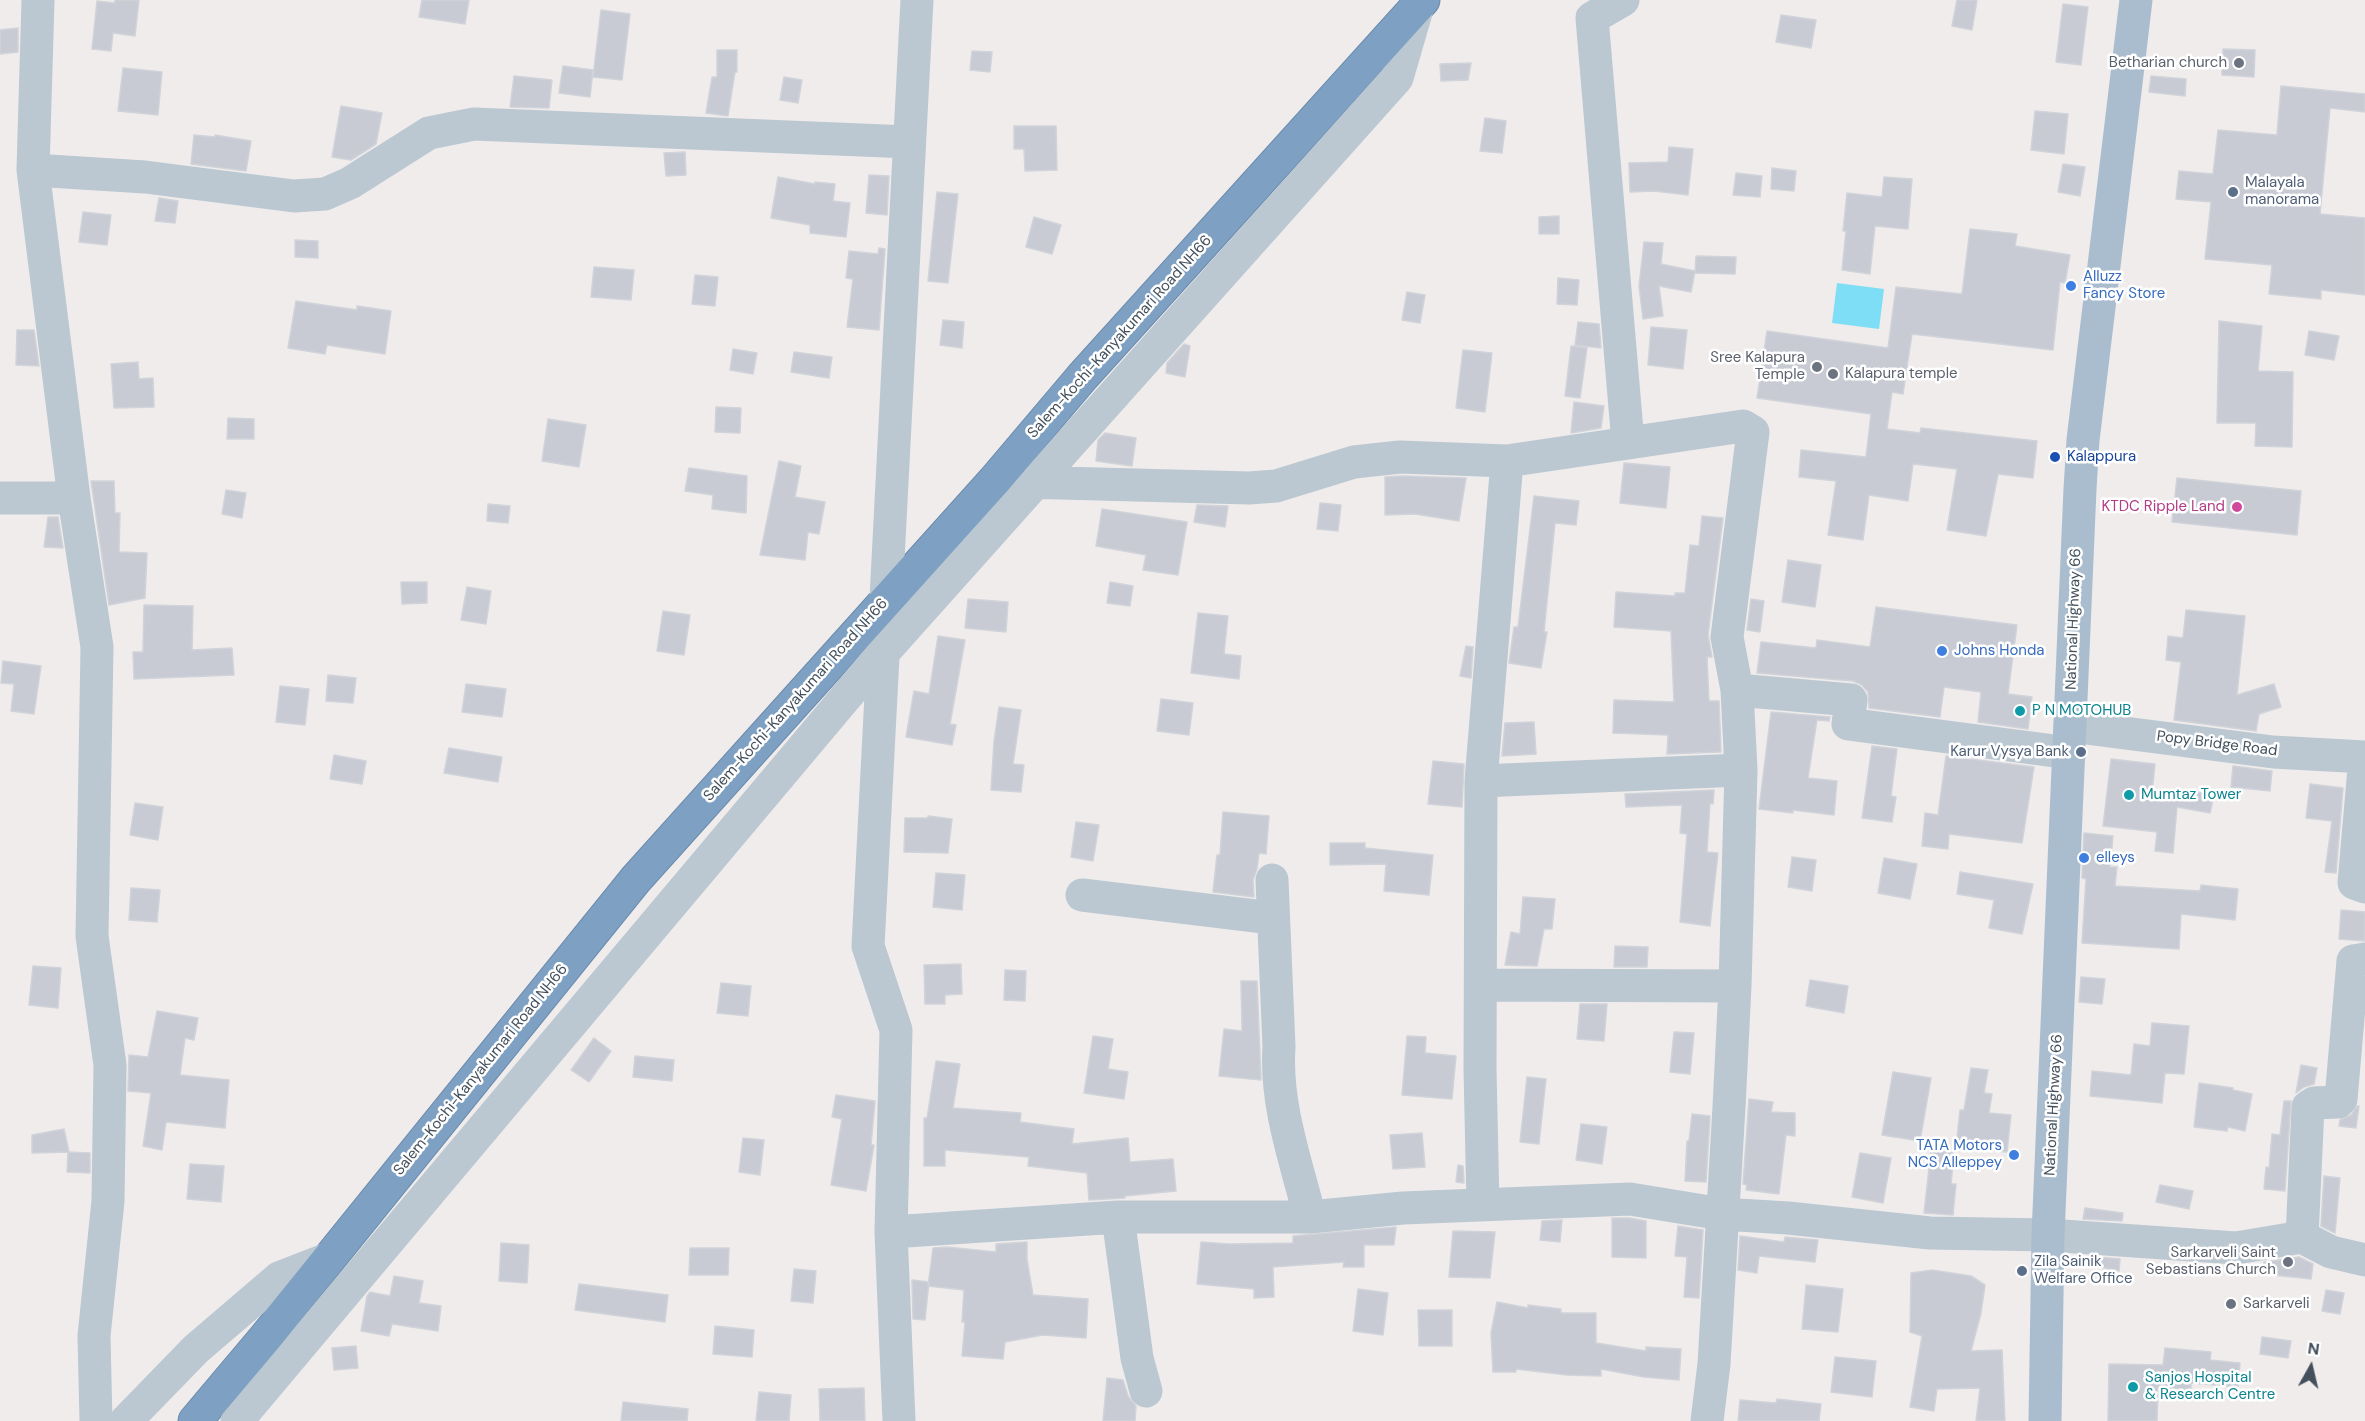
<!DOCTYPE html>
<html>
<head>
<meta charset="utf-8">
<style>
	body { margin:0 }
	#map { position:relative; width:2365px; height:1421px; overflow:hidden; background:#f0ecec; font-family:"DM Sans",sans-serif }
	canvas { display:block }
	.north { position:absolute; left:2281px; top:1337px; width:60px; height:60px; -webkit-text-stroke:4px #fff; paint-order:stroke; rotate:8deg; font-size:16px; font-weight:700; line-height:24px; text-align:center; color:#43505c }
	.north::after { content:''; display:block; margin:auto; width:21px; height:27px; background:#43505c; clip-path:polygon(50% 0,100% 100%,50% 72%,0 100%) }
</style>
</head>
<body>
<div id="map">
<canvas width="2365" height="1421"></canvas>
<div class="north">N</div>
</div>
<script>
const g = document.querySelector('canvas').getContext('2d');
g.lineJoin = 'round';
function paint(path, color) { g.fillStyle = color; g.fill(path, 'evenodd'); }
function strokePath(path, color, width, dash) { g.strokeStyle = color; g.lineWidth = width; g.lineCap = dash ? 'butt' : 'round'; g.setLineDash(dash || []); g.stroke(path); }
function label(font, color, halo, rows, align = 'center') {
  g.font = font + ' "DM Sans",sans-serif'; g.lineWidth = 5; g.setLineDash([]); g.textBaseline = 'middle'; g.strokeStyle = halo; g.fillStyle = color; for (const [text, x, y, turn = 0] of rows) {
    g.save(); g.translate(x, y); g.rotate((+turn || 0) * Math.PI / 180); g.textAlign = isNaN(turn) ? turn : align; if (halo) g.strokeText(text, 0, 0); g.fillText(text, 0, 0); g.restore();
  }
}
paint(new Path2D(`
	M1837,283L1884,289L1879,329L1832,323Z`), '#7ddef5');
const building = new Path2D(`
	M115,0H139L135,36L113,33L111,51L92,49L97,1L115,3Z
	M422,0H469L465,24L419,17Z
	M1957,0H1977L1972,30L1952,26Z
	M2063,4L2088,7L2081,65L2056,62Z
	M601,10L630,14L622,80L593,77Z
	M1781,15L1816,20L1811,48L1776,42Z
	M18,28V52L0,54V30Z
	M2223,49L2255,50L2254,77L2222,75Z
	M717,50H737V72H735L728,116L706,113L712,77H717Z
	M972,51L992,52L990,72L970,70Z
	M1471,63L1468,80L1441,81L1440,64Z
	M563,66L593,70L590,97L559,93Z
	M123,68L162,72L158,115L118,111Z
	M514,76L552,80L549,108L510,107Z
	M2151,76L2186,79L2185,96L2149,92Z
	M784,77L802,80L798,103L780,100Z
	M2281,86L2365,94V112L2330,108L2320,214L2365,218V295L2321,290V299L2269,294L2272,265L2205,259L2211,202L2176,199L2179,171L2213,174L2218,130L2277,135Z
	M341,106L382,113L376,144L351,160L332,157Z
	M2035,111L2068,114L2064,154L2031,150Z
	M1485,118L1506,121L1502,153L1480,151Z
	M1014,126H1056L1057,170L1025,171L1024,149H1014Z
	M194,135L215,137V135L251,141L246,171L191,164Z
	M1669,147L1693,149L1688,195L1654,191L1630,192L1629,163L1668,162Z
	M685,152L686,175L666,176L664,153Z
	M2063,164L2085,167L2080,196L2058,192Z
	M1772,168L1796,171L1794,191L1771,189Z
	M1736,173L1762,176L1760,197L1733,195Z
	M869,175L889,176L887,215L866,213Z
	M778,177L815,184V182L835,184L833,201L850,203L846,237L810,233V225L771,218Z
	M1884,177L1912,179L1908,229L1875,226L1870,274L1842,270L1846,231H1843L1847,193L1882,197Z
	M937,192L958,194L948,283L928,281Z
	M159,198L178,201L175,223L155,221Z
	M83,212L111,215L107,245L79,242Z
	M1559,216V234H1539V217Z
	M1034,217L1061,225L1052,254L1026,247Z
	M1970,229L2017,234L2015,246L2070,255L2065,283L2060,282L2053,350L1912,334L1903,394L1892,392L1887,429L1920,433L1921,428L2037,441L2033,478L1998,474L1986,536L1947,530L1957,469L1913,464L1908,501L1869,495L1863,540L1828,535L1836,481L1799,477L1801,450L1866,457L1871,414L1757,398L1767,331L1888,348L1896,287L1962,294Z
	M295,240L318,241V258L295,257Z
	M1644,242L1663,243L1661,264L1695,271L1691,292L1659,286L1663,316L1643,319L1639,286Z
	M879,248L885,249L879,330L847,327L853,279L846,278L849,251L878,254Z
	M1696,256L1736,257L1735,274L1695,273Z
	M594,267L634,270L631,300L591,297Z
	M695,275L718,277L715,306L692,304Z
	M1558,278L1579,280L1577,305L1557,304Z
	M1407,292L1425,295L1420,323L1402,320Z
	M296,301L357,310V306L391,311L385,354L327,345L325,354L288,348Z
	M943,320L964,322L962,348L940,345Z
	M2219,321L2262,326L2258,371L2293,372L2292,447L2255,446L2256,423H2217Z
	M1578,322L1599,324L1601,348L1575,345Z
	M1651,327L1687,330L1683,369L1648,365Z
	M17,330H34L39,366L16,365Z
	M2309,331L2339,336L2334,360L2305,355Z
	M1184,344L1190,346L1185,377L1166,373L1167,363Z
	M1571,346L1587,348L1580,398L1565,396Z
	M733,349L757,353L753,374L730,370Z
	M1463,350L1492,353L1485,412L1456,408Z
	M794,352L832,357L829,378L791,372Z
	M138,362L139,379L153,378L154,407L114,408L111,364Z
	M1574,402L1604,406L1601,428L1571,433Z
	M716,407L741,408L740,433L715,432Z
	M228,418L254,419V439H227Z
	M548,419L586,425L579,467L542,461Z
	M1105,433L1136,438L1132,466L1096,461L1098,440Z
	M779,461L801,466L795,497L825,502L819,534L808,532L805,560L760,555Z
	M1624,463L1670,467L1666,508L1620,503Z
	M689,468L747,476L746,513L712,509L713,495L685,491Z
	M1401,476L1466,478L1459,521L1415,514L1385,515V477Z
	M2177,478L2301,491L2297,535L2172,522Z
	M91,481H114L115,513H120L119,552L147,553L145,598L109,605Z
	M226,490L246,493L242,518L222,514Z
	M1534,496L1579,501L1576,525L1555,523L1544,632H1547L1541,668L1509,663L1514,627H1518Z
	M1320,503L1341,505L1338,531L1317,529Z
	M488,504L510,506L508,523L487,521Z
	M1197,505L1228,506L1225,527L1194,522Z
	M1102,509L1187,522L1178,575L1143,570L1146,555L1096,546Z
	M1702,516L1723,518L1708,635L1712,657H1707L1709,701H1719L1721,752L1667,754L1668,735L1613,733L1614,700L1674,702L1671,631L1614,627L1616,592L1675,596V593H1685L1690,545L1699,546Z
	M48,517H58L63,548L44,547Z
	M1788,560L1821,565L1815,607L1782,602Z
	M401,582H427V603L402,604Z
	M1110,582L1133,586L1130,606L1107,603Z
	M467,587L491,591L486,624L461,620Z
	M968,599L1008,602L1006,632L965,628Z
	M1751,599L1764,601L1760,632L1747,630Z
	M144,605L193,606L192,650L232,648L234,675L134,679L133,652H143Z
	M1876,607L2017,625L2008,694L2032,697L2028,729L1978,722L1981,692L1944,687L1940,717L1869,708L1868,692L1862,685L1853,681L1757,673L1761,642L1816,648L1817,640L1870,647Z
	M2186,610L2245,616L2237,695L2274,684L2281,707L2259,714L2256,731L2174,720L2181,662L2166,660L2168,636L2183,638Z
	M663,611L690,615L684,655L657,651Z
	M1198,613L1228,616L1224,654L1241,656L1239,679L1191,673Z
	M938,636L965,640L950,724L956,725L952,745L906,737L914,691L929,694Z
	M1466,646L1473,647L1471,678L1460,676Z
	M3,661L41,666L34,714L11,711L14,684L1,683Z
	M328,675L356,678L353,703L326,701Z
	M466,684L506,689L502,717L462,712Z
	M280,686L309,689L305,725L276,722Z
	M1161,699L1193,703L1189,735L1157,731Z
	M999,707L1021,710L1013,764L1024,765L1021,792L991,790L994,741Z
	M1771,712L1830,717L1829,721L1817,720L1808,778L1837,781L1834,815L1793,810V813L1759,809Z
	M1534,722L1536,754L1502,756L1505,723Z
	M1872,746L1897,749L1891,796L1896,797L1892,822L1862,818Z
	M449,748L502,757L498,782L444,773Z
	M334,755L366,761L362,784L330,779Z
	M1946,756L2034,767L2022,843L1949,834L1948,849L1922,846L1925,813L1938,815Z
	M2111,759L2155,764L2152,793L2197,792L2214,795L2210,813L2177,807L2173,853L2155,851L2157,832L2103,826Z
	M1433,761L1464,764L1462,807L1428,804Z
	M2233,766L2272,771L2270,791L2231,787Z
	M2310,784L2343,788L2336,873L2325,872L2332,821L2306,818Z
	M1714,790L1713,804L1710,803L1707,852L1718,853L1710,926L1680,922L1687,834L1680,833L1682,805L1626,807L1625,794Z
	M135,803L163,807L158,840L130,835Z
	M1223,812L1269,816L1266,854L1259,853L1257,869L1253,880L1254,897L1213,892L1217,855H1220Z
	M928,816L952,819L948,853L904,852L905,818H928Z
	M1076,822L1099,825L1093,861L1071,857Z
	M2084,833L2113,836L2110,867H2117L2115,886L2200,891L2201,885L2238,889L2235,920L2181,914L2179,949L2082,943L2086,879L2082,878Z
	M1330,843H1365V848L1433,855L1429,895L1384,891L1386,864L1330,865Z
	M1792,857L1816,860L1812,891L1788,887Z
	M1884,858L1917,864L1910,899L1878,893Z
	M1960,872L2033,884L2022,934L1989,928L1994,900L1957,894Z
	M936,873L965,875L962,910L933,907Z
	M131,888L160,890L157,922L129,920Z
	M1523,897L1555,899L1552,929H1544L1537,966L1505,965L1511,932L1520,934Z
	M2341,910L2365,912V941L2339,939Z
	M1615,946L1648,947L1647,967H1614Z
	M961,964L962,994L945,995V1004H925L924,965Z
	M33,966L61,968L58,1008L29,1005Z
	M1005,970L1026,971L1025,1001L1004,1000Z
	M2081,977L2105,979L2102,1004L2079,1002Z
	M1810,980L1848,986L1844,1013L1806,1006Z
	M1241,981H1257L1261,1080L1219,1076L1224,1029L1242,1031Z
	M721,983L751,986L748,1016L717,1013Z
	M1580,1004H1607L1604,1041L1577,1039Z
	M157,1011L198,1018L194,1040L185,1038L180,1075L229,1080L225,1128L166,1122L162,1150L143,1146L151,1093L128,1091L129,1055L148,1057Z
	M2152,1023L2189,1026L2184,1074L2165,1073L2162,1103L2090,1096L2092,1071L2131,1075L2134,1044L2150,1046Z
	M1674,1032L1694,1033L1690,1074L1670,1072Z
	M1093,1036L1113,1039L1108,1069L1128,1072L1124,1099L1084,1093Z
	M1407,1036L1426,1037L1425,1053L1456,1056L1452,1099L1402,1095Z
	M594,1038L611,1051L589,1082L571,1070Z
	M635,1056L674,1060L672,1081L633,1077Z
	M936,1061L960,1064L953,1108L1021,1113L1020,1122L1074,1129L1072,1144L1128,1138L1130,1162L1173,1159L1176,1191L1125,1196V1198L1089,1200L1087,1173L1028,1166L1029,1157L945,1150V1166H924V1118H927Z
	M2301,1065L2317,1068L2314,1084L2304,1087L2296,1093Z
	M1971,1068L1988,1070L1984,1093L1992,1094L1989,1113L2011,1115L2007,1152L1956,1147L1960,1110H1964Z
	M1893,1072L1931,1078L1920,1141L1882,1135Z
	M1527,1077L1546,1079L1539,1144L1520,1142Z
	M2199,1083L2233,1088V1090L2252,1094L2245,1131L2228,1127L2227,1131L2194,1127Z
	M836,1095L875,1101L871,1145H874L866,1191L831,1185L842,1119L832,1117Z
	M1749,1099L1773,1102L1771,1112L1795,1113V1136L1786,1135L1779,1194L1746,1190L1747,1185L1743,1184Z
	M2284,1101H2291L2285,1191L2264,1189L2266,1167L2269,1168L2272,1134L2280,1135Z
	M2357,1106H2359L2356,1128L2339,1126L2340,1120L2351,1115Z
	M1692,1114L1710,1116L1706,1182L1685,1181L1687,1141H1689Z
	M1581,1124L1607,1127L1602,1164L1576,1160Z
	M64,1129L69,1152L32,1153V1135Z
	M1422,1133L1425,1167L1393,1169L1390,1135Z
	M743,1138L764,1140L760,1175L739,1172Z
	M1931,1150L1954,1153L1951,1184H1956L1953,1215L1924,1213Z
	M68,1152L90,1153V1173L67,1172Z
	M1860,1153L1891,1158L1883,1203L1852,1197Z
	M190,1164L224,1166L221,1202L187,1199Z
	M1458,1165L1463,1166L1464,1183L1456,1182Z
	M2324,1176L2340,1178L2335,1233L2321,1226Z
	M2160,1185L2193,1191L2189,1209L2156,1202Z
	M2085,1208L2123,1213L2122,1221L2083,1219Z
	M1612,1218H1629L1646,1221V1258L1612,1257Z
	M1562,1220L1560,1242L1540,1240L1542,1221Z
	M1678,1226L1703,1230L1699,1298L1684,1297L1687,1257L1675,1256Z
	M1396,1227L1394,1245H1364V1267H1343L1344,1262L1273,1267L1274,1297L1254,1298V1289L1197,1284L1201,1242L1229,1244L1293,1243V1236Z
	M1453,1231L1495,1232L1490,1278L1449,1277Z
	M1740,1236L1784,1242L1785,1237L1818,1240L1815,1262L1759,1256L1757,1273L1738,1270Z
	M1027,1242V1259L1033,1295L1088,1299L1086,1338L1043,1335L1005,1342L1003,1359L962,1356L965,1322H962L964,1290L928,1286L933,1248L947,1247L996,1252V1244Z
	M501,1243L529,1245L527,1283L499,1281Z
	M690,1248H729L728,1275H689Z
	M2086,1256L2120,1259L2119,1271L2084,1264Z
	M2299,1257L2313,1264L2311,1279L2273,1275V1271L2263,1269L2264,1262Z
	M794,1269L816,1271L813,1303L791,1301Z
	M1932,1270L1971,1276L1985,1285L1981,1313L1971,1351L2002,1350L2005,1421H1976L1980,1388L1937,1389L1934,1411L1910,1407L1922,1336L1910,1332L1911,1273Z
	M394,1276L423,1281L419,1303L441,1306L438,1331L392,1324L389,1336L361,1331L367,1296L370,1292L390,1296Z
	M912,1280L929,1282L925,1320L913,1319Z
	M579,1284L668,1295L665,1322L575,1310Z
	M1806,1285L1843,1289L1838,1332L1802,1329Z
	M1358,1289L1388,1293L1383,1335L1353,1331Z
	M2326,1290L2344,1293L2340,1314L2322,1311Z
	M1497,1302L1528,1308V1305L1561,1309V1313H1596V1343L1646,1351V1347L1681,1349L1679,1380L1644,1377L1601,1369V1376L1567,1375L1516,1369V1372H1493L1491,1333Z
	M1418,1310H1452V1346H1419Z
	M715,1326L754,1330L752,1357L713,1354Z
	M2262,1337L2291,1341L2288,1358L2260,1354Z
	M356,1346L358,1368L334,1370L332,1348Z
	M2165,1348L2211,1352L2210,1360L2240,1363L2238,1387L2191,1383V1390L2158,1387L2157,1421H2108L2109,1364L2163,1365Z
	M1835,1357L1876,1361L1872,1397L1831,1392Z
	M1107,1378L1123,1380L1128,1396L1136,1406L1135,1421H1103Z
	M864,1388L865,1421H820L819,1389Z
	M759,1392L791,1395L789,1421H756Z
	M1777,1399L1821,1404L1819,1421H1738L1740,1400L1776,1403Z
	M623,1402L688,1409L687,1421H621Z`);
paint(building, '#c8cbd3');
strokePath(building, '#d0d3d9', 1.5);
const highway = new Path2D(`
	M195,1421L265,1338L636,879L994,481L1083,376L1423,0`);
strokePath(highway, '#6a8bad', 35);
strokePath(new Path2D(`
	M38,0L33,170L74,498L97,647L92,936L110,1065L108,1201L94,1336L96,1421
	M1623,0L1592,18L1628,443
	M33,170L145,177L294,196L325,194L350,183L429,133L474,124L909,142
	M1507,461L1743,426L1753,432L1727,637L1737,690L1741,770L1735,986L1729,1107L1714,1364L1707,1421
	M1022,482L1249,488L1276,486L1354,462L1400,457L1507,461L1481,781L1480,1069L1483,1205
	M0,498H74
	M1737,690L1851,700L1848,724L2070,753
	M2070,726L2273,752L2365,757
	M2365,757L2354,883L2365,887
	M1481,781L1741,770
	M1272,880L1279,1047C1275,1104 1296,1162 1310,1217
	M1082,895L1272,918
	M1481,985L1735,986
	M1118,1217L1137,1358L1146,1391
	M891,1232L1118,1217H1310L1403,1208L1630,1199L1722,1214L1788,1218L1930,1233L2048,1235L2236,1248L2302,1237L2331,1252L2365,1260
	M2302,1237L2308,1107L2314,1103L2338,1102L2341,1099L2353,961L2365,959
	M126,1421L196,1349L279,1278L328,1259
	M237,1421L882,654L1397,78L1417,9
	M899,1421L891,1232L896,1030L868,946L917,0`), '#bbc8d1', 33);
strokePath(new Path2D(`
	M2045,1421L2048,1235L2080,489L2083,440L2136,0`), '#a9bdcf', 33);
strokePath(highway, '#7ea0c2', 33);
for (const [x, y, r, color] of [
	[2239,63,6,"#6b7280"],
	[2233,192,6,"#5c6f8a"],
	[2071,286,6,"#3f7fe0"],
	[1817,367,6,"#6b7280"],
	[1833,374,6,"#6b7280"],
	[2055,457,6,"#1a4fb4"],
	[2237,507,6,"#d1479c"],
	[1942,651,6,"#3f7fe0"],
	[2020,711,6,"#0f9aa8"],
	[2081,752,6,"#5c6f8a"],
	[2129,795,6,"#0f9aa8"],
	[2084,858,6,"#3f7fe0"],
	[2014,1155,6,"#3f7fe0"],
	[2288,1262,6,"#6b7280"],
	[2022,1271,6,"#5c6f8a"],
	[2231,1304,6,"#6b7280"],
	[2133,1387,6,"#0f9aa8"]
]) { const dot = new Path2D(); dot.arc(x, y, r, 0, 2 * Math.PI); g.fillStyle = color; g.fill(dot); strokePath(dot, '#fff', 2); }
label('15px', '#5b616d', '#fff', [
	["Betharian church",2227,63],
	["Sree Kalapura",1805,358],
	["Temple",1805,375],
	["Kalapura temple",1845,374,"left"],
	["Sarkarveli Saint",2276,1253],
	["Sebastians Church",2276,1270],
	["Sarkarveli",2243,1304,"left"]
], 'right');
label('15px', '#4e5e75', '#fff', [
	["Malayala",2245,183],
	["manorama",2245,200],
	["Karur Vysya Bank",2069,752,"right"],
	["Zila Sainik",2034,1262],
	["Welfare Office",2034,1279]
], 'left');
label('15px', '#366cbe', '#fff', [
	["Alluzz",2083,277],
	["Fancy Store",2083,294],
	["Johns Honda",1954,651],
	["elleys",2096,858],
	["TATA Motors",2002,1146,"right"],
	["NCS Alleppey",2002,1163,"right"]
], 'left');
label('15px', '#43505c', '#fff', [
	["Salem-Kochi-Kanyakumari Road NH66",1120,337,-48],
	["National Highway 66",2074,619,-88],
	["Salem-Kochi-Kanyakumari Road NH66",796,700,-48],
	["Popy Bridge Road",2217,744,7],
	["Salem-Kochi-Kanyakumari Road NH66",481,1070,-51],
	["National Highway 66",2054,1105,-87]
]);
label('15px', '#164399', '#fff', [
	["Kalappura",2067,457]
], 'left');
label('15px', '#b23c85', '#fff', [
	["KTDC Ripple Land",2225,507]
], 'right');
label('15px', '#0d838f', '#fff', [
	["P N MOTOHUB",2032,711],
	["Mumtaz Tower",2141,795],
	["Sanjos Hospital",2145,1378],
	["& Research Centre",2145,1395]
], 'left');
</script>
</body>
</html>
